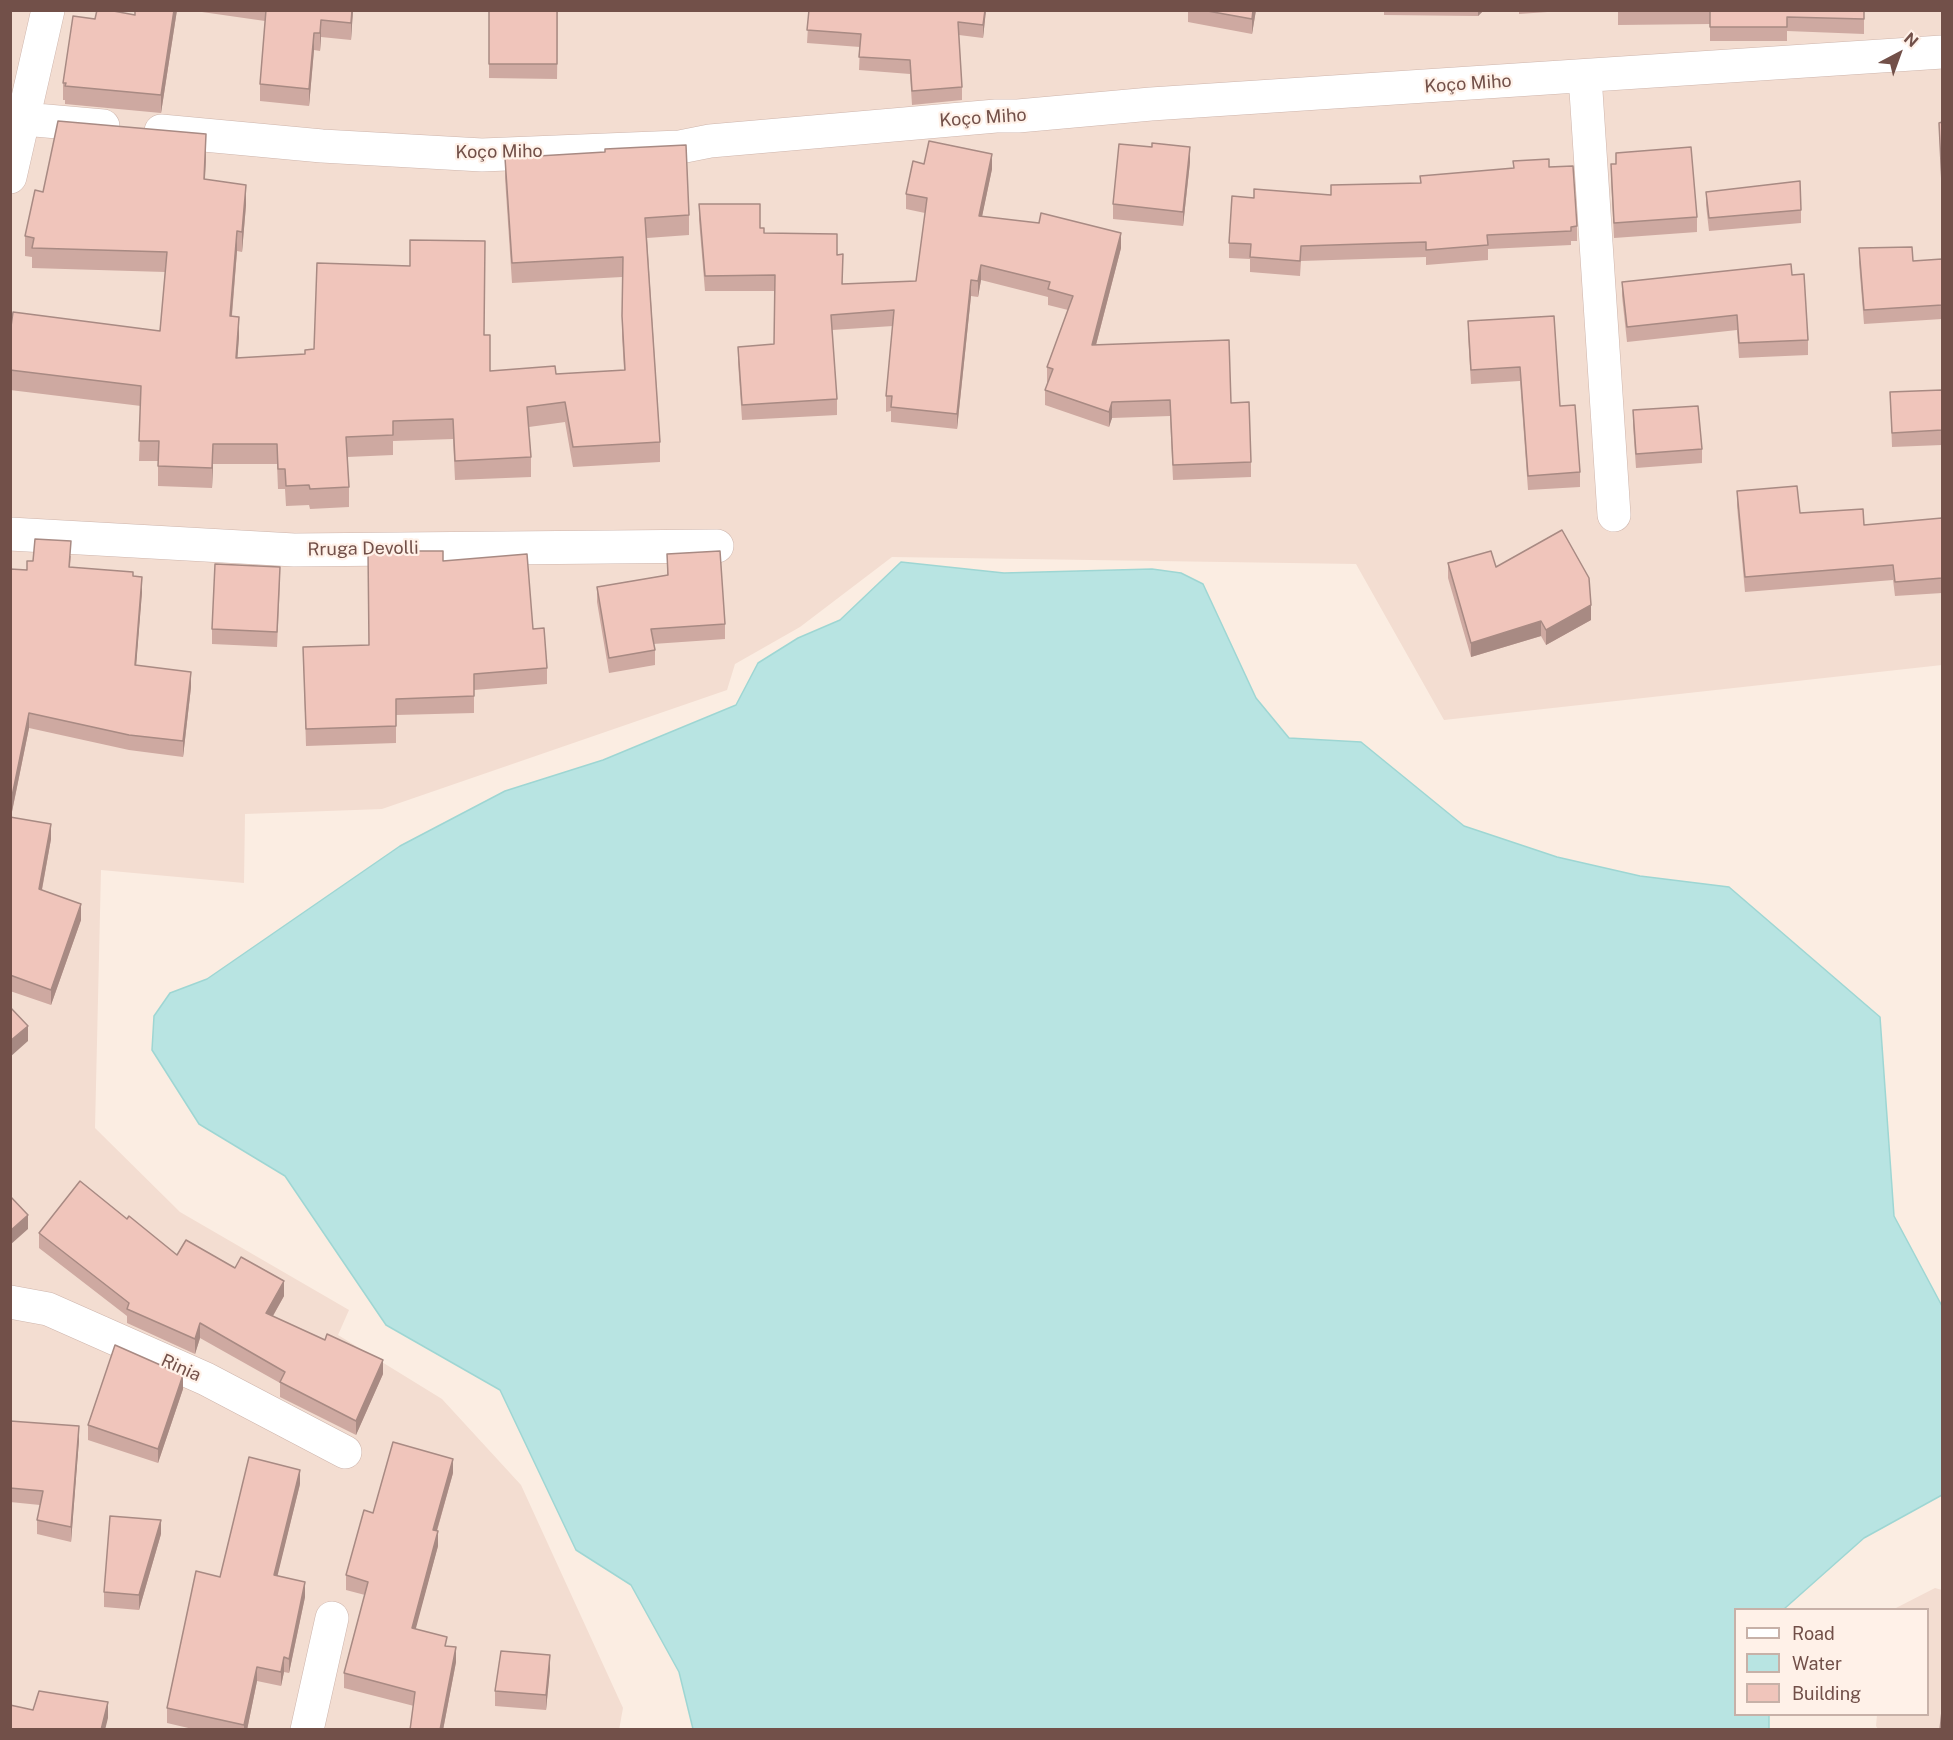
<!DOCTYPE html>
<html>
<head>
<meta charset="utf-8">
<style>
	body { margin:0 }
	#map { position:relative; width:1953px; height:1740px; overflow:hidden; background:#fbede2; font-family:"Public Sans",sans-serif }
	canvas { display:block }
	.frame { position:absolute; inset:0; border:12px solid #725049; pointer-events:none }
	.legend { position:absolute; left:1734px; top:1608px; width:195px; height:108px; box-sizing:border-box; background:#fff1e8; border:2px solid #c7b1a8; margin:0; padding:8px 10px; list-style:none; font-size:18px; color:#725049 }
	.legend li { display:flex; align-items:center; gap:12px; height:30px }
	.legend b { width:30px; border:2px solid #c7b1a8 }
	.north { position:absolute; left:1869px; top:24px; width:60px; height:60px; -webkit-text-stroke:4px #fff1e8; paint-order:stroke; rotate:41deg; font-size:16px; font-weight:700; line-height:24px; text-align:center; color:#725049 }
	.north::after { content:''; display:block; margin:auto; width:21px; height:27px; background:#725049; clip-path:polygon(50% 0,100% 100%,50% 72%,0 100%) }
</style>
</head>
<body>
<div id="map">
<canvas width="1953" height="1740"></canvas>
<div class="frame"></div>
<ul class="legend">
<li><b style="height:8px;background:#fff"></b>Road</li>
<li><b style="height:16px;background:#b8e4e2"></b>Water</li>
<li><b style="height:16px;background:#f0c5bb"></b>Building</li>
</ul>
<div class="north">N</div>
</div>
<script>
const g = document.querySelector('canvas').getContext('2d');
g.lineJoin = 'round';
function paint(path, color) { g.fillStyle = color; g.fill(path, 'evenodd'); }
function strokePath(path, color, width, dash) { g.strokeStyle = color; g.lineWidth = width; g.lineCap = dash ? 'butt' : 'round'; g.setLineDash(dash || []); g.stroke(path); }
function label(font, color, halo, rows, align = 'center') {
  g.font = font + ' "Public Sans",sans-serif'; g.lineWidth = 4.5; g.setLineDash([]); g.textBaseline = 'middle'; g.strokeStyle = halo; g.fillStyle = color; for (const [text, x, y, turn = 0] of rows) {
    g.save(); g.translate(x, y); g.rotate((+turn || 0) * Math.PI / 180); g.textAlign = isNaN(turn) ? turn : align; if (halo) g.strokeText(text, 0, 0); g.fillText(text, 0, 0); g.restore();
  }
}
paint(new Path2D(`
	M11,11H1942V665L1444,720L1356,564L892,557L800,627L735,664L727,690L382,809L245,814L244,883L101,870L95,1128L180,1212L349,1310L338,1335L442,1399L521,1485L623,1708L619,1730H11Z
	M1935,1588L1942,1590V1729H1878L1876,1726L1877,1715L1928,1714V1610L1894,1609Z`), '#f3ddd1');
const water = new Path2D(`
	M901,562L1004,573L1152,569L1181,573L1203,584L1256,698L1289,738L1361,742L1464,826L1557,857L1640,876L1729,887L1880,1017L1894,1216L1942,1306V1495L1864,1538L1784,1609L1736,1610V1714L1769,1715V1729H693L679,1672L631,1585L576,1550L500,1390L386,1325L285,1176L199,1124L152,1050L154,1016L170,993L207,979L400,846L505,791L603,760L736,705L758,663L798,638L840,620Z`);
paint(water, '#b8e4e2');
strokePath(water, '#9ed6d3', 1.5);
const minor = new Path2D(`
	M1585,76L1614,515
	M24,119L103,126
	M161,131L322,146L482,155L680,147L710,141L996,116H1018L1151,104L1942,52
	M10,177L48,10
	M10,534L294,550L717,546
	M10,1302L48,1309L206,1379L345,1452
	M307,1730L332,1618`);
strokePath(minor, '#ceb5ac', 34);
strokePath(minor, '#fff', 33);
paint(new Path2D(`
	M177,10L161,113L65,104V100H63V83L95,19Z
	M188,10H353L351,40L321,37L320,51L314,50L309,106L260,101V84L265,21Z
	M489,10H558L557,79L489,78Z
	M809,10H986L983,38L959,35L962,87V100L912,105L910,74L859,70L860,47L807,43Z
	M1188,10H1256L1252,34L1188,22Z
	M1384,10H1484L1478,16L1384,15Z
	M1519,10H1576L1519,14Z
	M1618,10H1864V34L1787,31V41H1710V24L1618,25Z
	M1942,122V196L1939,123Z
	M1616,153L1697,217V232L1614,238L1611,178V164H1616Z
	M206,154L205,179L246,205L242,252L237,251L232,316L239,337L237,358L305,354L484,335L490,371L556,374L624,370L622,336V277L512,283L505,178V158L689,215V235L647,238L660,442V462L573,467L565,422L529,427L531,457V477L455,480L453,439L393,441V455L347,457L349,487V507L310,509L309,505L286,506L285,489H278L277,464H213L212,488L158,486V461H139L141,406L10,390V334L160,331L165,272L32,268V257L25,256V236L43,192Z
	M1190,162L1183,226L1113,219V204Z
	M924,164L992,169L982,216L1121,248L1096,345L1231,403L1251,462V477L1173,480L1170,416L1112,418L1109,427L1045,405V390L1048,383L1047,382V367L1068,310L1048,305V297L981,280L978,297L971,296L957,429L891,422V411L886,412V396L893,326L832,330L837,399V415L742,420L738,362V347L774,344L775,291H705L699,220V204L760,228L764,233L837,255L843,284L916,281L925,213L906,209V194Z
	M1549,167L1577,226V241H1571V245L1488,249V260L1426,265V257L1301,261L1300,276L1250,272V259L1229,258V243L1254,198L1331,195L1420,183V176Z
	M1706,192L1801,210V223L1709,231L1706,205Z
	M1859,248L1913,261L1942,259V319L1864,324L1859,263Z
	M1792,275L1808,340V355L1739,358L1737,330L1627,342L1622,296V282Z
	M1554,316L1560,406L1580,472V487L1528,490L1520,381L1471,384L1468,335V321Z
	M1942,390V445L1892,447L1890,392Z
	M1633,410L1702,449V463L1636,468L1633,425Z
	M1737,491L1800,513L1864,525L1942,518V593L1895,596L1893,580L1745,592L1737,506Z
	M667,554L725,624V639L653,644L655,650V665L609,673L597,602V587L667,575Z
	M71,556L70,567L133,576L142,592L136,665L191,687L183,757L129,750L29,728L11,817L51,839L42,890L81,920L51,1005L10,991V569L27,570L33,561Z
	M443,561L533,629L547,668V684L474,690V713L396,715V743L306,746L303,647L369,645Z
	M1448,563L1496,567L1591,620L1546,645L1541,636L1471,657L1448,578Z
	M280,582L277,647L212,644V629Z
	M127,1219L177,1255L284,1296L273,1316L383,1374L356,1435L280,1397V1383L200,1338L195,1354L127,1323V1316L39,1248V1233Z
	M183,1389L158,1463L88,1440V1425Z
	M10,1421L79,1440L71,1542L37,1534V1520L40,1505L10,1502Z
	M453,1473L437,1531L438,1546L415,1629L456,1662L443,1730H410L414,1706L344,1688V1673L365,1595L346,1590V1575L373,1513Z
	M300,1484L277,1576L305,1597L289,1673L284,1672L281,1686L257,1681L247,1730H197L167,1723V1708L220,1577Z
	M161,1534L139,1610L104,1607V1592Z
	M550,1669L546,1710L495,1706V1691Z`), '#cea9a1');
paint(new Path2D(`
	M174,10H177L161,113V95Z
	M352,10H353L351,40V23Z
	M985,10H986L983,38V25Z
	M1253,10H1256L1252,34V19Z
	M1478,10H1484L1478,16Z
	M321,20V37L320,51V33Z
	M314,33V50L309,106V89Z
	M206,134V154L204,199V179Z
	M1190,147V162L1183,226V212Z
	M992,154V169L979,231V216Z
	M246,185V205L242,252V232Z
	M237,231V251L230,336V316Z
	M1121,233V248L1092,360V345Z
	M981,265V280L978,297V281Z
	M971,280V296L957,429V414Z
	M239,317V337L236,378V358Z
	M1112,402V418L1109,427V412Z
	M213,444V464L212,488V468Z
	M142,577V592L135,680V665Z
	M1591,605V620L1546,645V630Z
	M1541,621V636L1471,657V643Z
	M191,672V687L183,757V741Z
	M29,713V728L10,821V806Z
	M51,824V839L39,905V889Z
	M81,904V920L51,1005V990Z
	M28,1026V1041L10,1057V1041Z
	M28,1215V1229L10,1245V1231Z
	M284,1281V1296L266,1328V1313Z
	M200,1323V1338L195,1354V1339Z
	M383,1360V1374L356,1435V1421Z
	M183,1375V1389L158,1463V1449Z
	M79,1426V1440L71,1542V1527Z
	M453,1459V1473L433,1544V1530Z
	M300,1470V1484L274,1590V1575Z
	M161,1520V1534L139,1610V1595Z
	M438,1531V1546L412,1643V1628Z
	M305,1582V1597L289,1673V1659Z
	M456,1647V1662L443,1730H440Z
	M550,1655V1669L546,1710V1695Z
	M284,1657V1672L281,1686V1672Z
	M257,1667V1681L247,1730H244V1725Z
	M108,1702V1718L105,1730H101Z`), '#a88a83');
const building = new Path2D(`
	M97,10H108L135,15V10H174L161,95L65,86L66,83H63L73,16L95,19Z
	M266,10H352L351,23L321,20L320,33H314L309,89L260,84Z
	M489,10H557V64H489Z
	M809,10H985L983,25L958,22L962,87L912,91L910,60L859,57L861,34L807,30Z
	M1202,10H1253L1252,19Z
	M1710,10H1864V19L1787,17V27H1710Z
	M58,121L206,134L204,179L246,185L242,232L237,231L230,316L239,317L236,358L305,354V350L314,349L317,263L410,266V240L485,241L484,335H490V371L555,366L556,374L625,370L622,316L623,257L512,263L505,158L605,152V149L686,145L689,215L645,218L660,442L573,447L565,402L527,407L531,457L455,461L453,419L393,421V435L346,437L349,487L310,489L309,485L286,486L285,469H278L277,444H213L212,468L158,466L159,441H139L141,386L10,370V334L13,312L160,331L167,252L32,248L34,238L25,236L35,190L43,192Z
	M1942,122V183L1939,123Z
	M929,141L992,154L979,216L1039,223L1041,213L1121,233L1092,345L1229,340L1231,403L1249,402L1251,462L1173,465L1170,400L1112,402L1109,412L1045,390L1053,369L1047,367L1073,296L1048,289L1050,282L981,265L978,281L971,280L957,414L891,407L892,396H886L894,310L831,315L837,399L742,405L738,347L774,344L775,275L705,276L699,204H760V228H764V233L837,234V255L843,254L842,284L916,281L927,198L906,194L913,161L924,164Z
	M1152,143L1190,147L1183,212L1113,204L1119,144L1152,147Z
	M1691,147L1697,217L1614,223L1611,164H1616V153Z
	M1549,159V167L1573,166L1577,226L1571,227V231L1487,235L1488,245L1426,250V242L1301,246L1300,261L1250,257L1251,244L1229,243L1232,196L1254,198V189L1331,195V185L1421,183L1420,176L1514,168L1513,161Z
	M1800,181L1801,210L1709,218L1706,192Z
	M1912,247L1913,261L1942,259V305L1864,310L1859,248Z
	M1791,264L1792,275L1804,274L1808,340L1739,343L1737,315L1627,327L1622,282Z
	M1554,316L1560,406L1575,405L1580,472L1528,476L1520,367L1471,370L1468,321Z
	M1942,390V430L1892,433L1890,392Z
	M1698,406L1702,449L1636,454L1633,410Z
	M1797,486L1800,513L1863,509L1864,525L1942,518V578L1895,582L1893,565L1745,577L1737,491Z
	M1562,530L1589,578L1591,605L1546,630L1541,621L1471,643L1448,563L1491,551L1496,567Z
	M35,539L71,541L69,567L133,572V576L142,577L135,665L191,672L183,741L129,735L29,713L10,806V569L27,570V561H33Z
	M368,551H443V561L527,554L533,629L544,628L547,668L474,674V696L396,699V726L306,729L303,647L369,645Z
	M720,551L725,624L651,629L655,650L609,658L597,587L668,575L667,554Z
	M215,564L280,567L277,632L212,629Z
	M10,817L51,824L39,889L81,904L51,990L10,975Z
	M10,1007L28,1026L10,1041Z
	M80,1181L127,1219L129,1216L177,1255L186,1240L235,1268L241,1257L284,1281L266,1313L325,1340L327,1334L383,1360L356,1421L280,1382L285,1372L200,1323L195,1339L127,1309L129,1303L39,1233Z
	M10,1196L28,1215L10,1231Z
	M115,1345L183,1375L158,1449L88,1425Z
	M10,1421L79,1426L71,1527L37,1520L43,1491L10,1488Z
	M393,1442L453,1459L433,1530L438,1531L412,1628L447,1637L445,1646L456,1647L440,1730H410L415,1692L344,1673L368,1582L346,1575L364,1510L373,1513Z
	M249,1457L300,1470L274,1575L305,1582L289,1659L284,1657L281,1672L257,1667L244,1725L167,1708L196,1571L220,1577Z
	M110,1516L161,1520L139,1595L104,1592Z
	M501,1651L550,1655L546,1695L495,1691Z
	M39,1691L108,1702L101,1730H10V1705L33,1710Z
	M1942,1711V1730H1940Z`);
paint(building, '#f0c5bb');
strokePath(building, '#a88a83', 1.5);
label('18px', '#725049', '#fff1e8', [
	["Koço Miho",1468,84,-4],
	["Koço Miho",983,118,-4],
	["Koço Miho",499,152,-1],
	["Rruga Devolli",363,549,-1],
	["Rinia",181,1368,24]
]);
</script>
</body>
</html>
